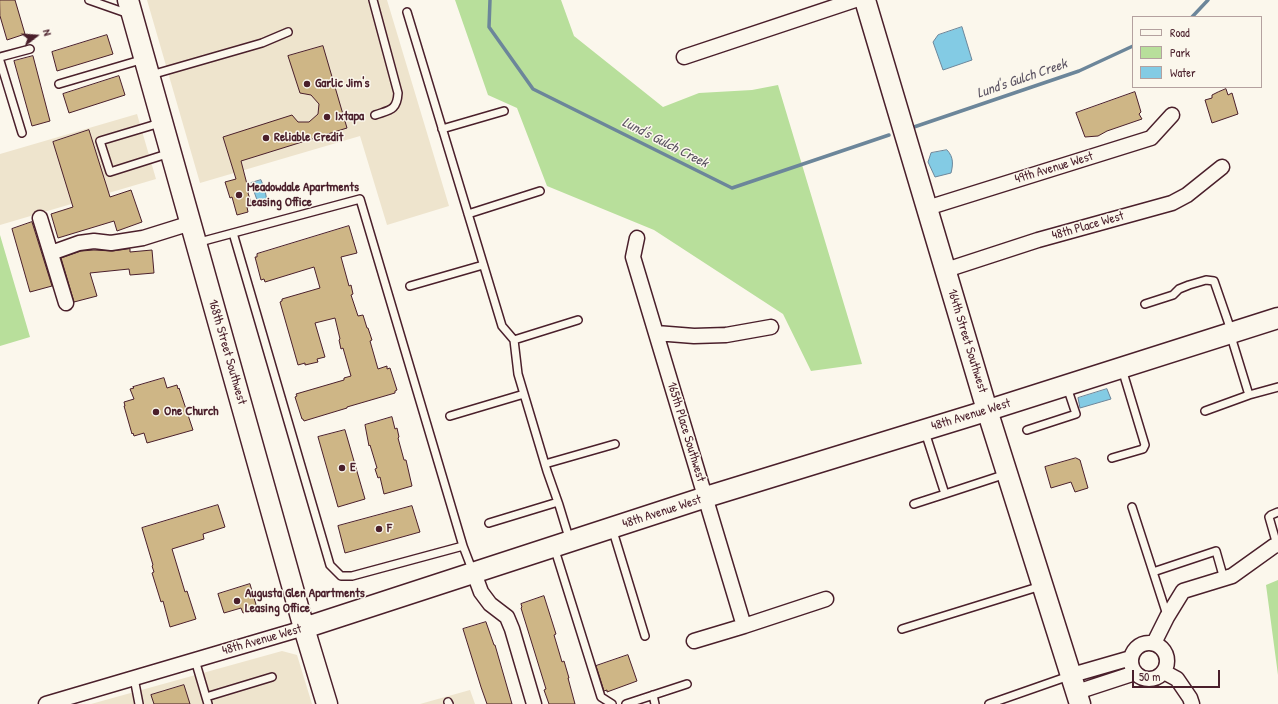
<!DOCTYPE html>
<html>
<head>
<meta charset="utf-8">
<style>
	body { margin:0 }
	#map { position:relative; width:1278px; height:704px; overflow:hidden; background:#fbf7ec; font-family:"Patrick Hand",sans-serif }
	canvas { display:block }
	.legend { position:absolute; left:1132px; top:16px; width:130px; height:72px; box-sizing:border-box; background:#fbf7ec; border:1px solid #b4a19f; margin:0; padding:5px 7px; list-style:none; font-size:12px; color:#4a1f2b }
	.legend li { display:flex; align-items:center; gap:8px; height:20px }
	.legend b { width:20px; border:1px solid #b4a19f }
	.north { position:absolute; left:16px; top:16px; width:40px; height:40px; -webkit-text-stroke:3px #fbf7ec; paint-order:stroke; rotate:73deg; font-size:11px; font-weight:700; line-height:16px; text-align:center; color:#4a1f2b }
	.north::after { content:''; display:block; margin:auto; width:14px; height:18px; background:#4a1f2b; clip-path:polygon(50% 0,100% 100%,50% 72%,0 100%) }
	.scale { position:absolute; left:1132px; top:670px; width:88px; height:18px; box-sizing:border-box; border:2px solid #4a1f2b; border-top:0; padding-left:5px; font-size:12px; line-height:14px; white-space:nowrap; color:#4a1f2b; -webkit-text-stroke:3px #fbf7ec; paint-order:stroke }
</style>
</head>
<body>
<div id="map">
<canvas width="1278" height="704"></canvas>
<ul class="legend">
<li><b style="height:5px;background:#fbf7ec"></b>Road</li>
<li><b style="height:11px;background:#b8df9b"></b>Park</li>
<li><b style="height:11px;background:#83cbe4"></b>Water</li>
</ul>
<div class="north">N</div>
<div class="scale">50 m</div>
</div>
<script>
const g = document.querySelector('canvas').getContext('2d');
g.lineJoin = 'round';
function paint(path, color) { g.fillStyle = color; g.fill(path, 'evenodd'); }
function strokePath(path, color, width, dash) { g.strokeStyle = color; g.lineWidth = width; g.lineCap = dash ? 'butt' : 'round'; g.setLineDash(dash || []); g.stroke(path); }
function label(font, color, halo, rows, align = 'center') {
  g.font = font + ' "Patrick Hand",sans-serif'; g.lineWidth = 3; g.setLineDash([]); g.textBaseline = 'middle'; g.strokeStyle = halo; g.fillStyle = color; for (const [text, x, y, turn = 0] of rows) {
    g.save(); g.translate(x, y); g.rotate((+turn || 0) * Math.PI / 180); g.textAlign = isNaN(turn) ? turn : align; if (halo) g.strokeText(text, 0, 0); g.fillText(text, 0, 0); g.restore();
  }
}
paint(new Path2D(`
	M147,0H387L449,206L387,225L360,136L200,183Z
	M137,114L156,179L0,225V154Z
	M282,651L297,655L312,704H91Z
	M470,690L475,704H420Z`), '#eee4cd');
paint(new Path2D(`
	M455,0H561L574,36L663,107L699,93L752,90L778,85L862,364L811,371L783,314L654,230L547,186L517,108L488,95Z
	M0,235L30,337L0,346Z
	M1278,580V675L1266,585Z`), '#b8df9b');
const water = new Path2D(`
	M962,27L972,60L943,70L933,42L938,35Z
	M947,150C954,157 953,165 951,173L935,177L928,162L931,153Z
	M261,180L265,190L267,201L257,205L256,201L257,200L251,183Z
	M1107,389L1111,399L1080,408L1078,398Z`);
paint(water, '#83cbe4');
strokePath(water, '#6c869a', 1);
strokePath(new Path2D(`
	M490,0L489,27L533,89L732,188L889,135
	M1192,17L1208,0
	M914,127L1079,71L1133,46`), '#6c869a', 3.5);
const building = new Path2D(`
	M0,0H15L25,34L7,40L0,16Z
	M107,35L113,54L57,71L52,52Z
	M323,46L347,128L241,161L249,192L248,193L252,206L247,207L248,212L237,215L232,197L230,198L225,182L236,179L223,137L292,115L298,122H309L318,114L319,104L311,95L300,93L288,56Z
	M33,56L50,121L32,126L14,61Z
	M119,76L125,95L69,113L63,94Z
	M1226,89L1228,95L1232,93L1238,114L1212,123L1205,100L1212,98V95L1218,92Z
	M1135,92L1141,112L1139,114L1142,119L1107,131L1098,136L1085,137L1076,113Z
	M89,130L110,197L131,190L142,222L117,231L114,221L58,238L51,214L73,207L53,142Z
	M32,222L52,286L30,292L12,229Z
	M349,226L357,253L341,257L349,286L351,285L353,294L351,295L358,316L363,315L367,328H368L372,340L370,341L378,369L387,366V369L390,368L397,390L395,391V393L347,407V408L304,421L303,419H302L295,397L297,396L296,394L344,380V378L351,376L343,348L341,349L339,340L340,339L335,318L315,323L325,357L317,359L318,362L305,365V363L298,365L280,302L282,301V299L320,288L314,267L265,282L264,279L261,280L255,257H257V254Z
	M130,249V252L152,250L154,273L130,275L129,269L90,273L97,296L74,302L61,258L81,251L94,250L112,251Z
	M164,378L167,388L177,385L178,389L179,388L193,430L147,443L144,433L134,436L133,433L132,434L124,406H125L124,402L134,399L130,389L134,388L133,387Z
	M392,417L395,429L397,428L399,437L398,438L404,460H406L412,486L384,494L380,477L378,478L375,469L377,468L370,445L369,446L365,425Z
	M345,430L365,499L338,507L318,437Z
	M1076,458L1080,460L1088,488L1075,492L1071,482L1051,488L1045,467Z
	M218,505L225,527L203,534L204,539L172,549L185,592L187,591L196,619L170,627L163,601L161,602L152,573L154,572L152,566L153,565L142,528Z
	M412,506L420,532L345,553L338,526Z
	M250,584L257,608L243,613L241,608L224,613L218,594Z
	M544,596L556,634L554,635L562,662L564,661L569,678H568L575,704H549L544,690L546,689L521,608L522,607L521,604Z
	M486,622L494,645H495L512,704H487L481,687L463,629Z
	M628,655L637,681L607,692V690L604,691L596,666Z
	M184,685L190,704H154L151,695Z`);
paint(building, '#ceb686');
strokePath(building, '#4a1f2b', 1);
const lane = new Path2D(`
	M89,0L129,14
	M373,0L398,93C397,111 389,110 375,115
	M407,12L502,326L514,340L518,374L547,471L559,505L570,541
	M0,57L30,49
	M0,61L22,133
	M151,75L262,43L288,32
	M59,84L144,59
	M160,123L100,141L110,172L170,153
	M442,129L504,111
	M468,214L540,191
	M196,243L360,199L463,546L352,576H341L330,565L233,233
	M410,286L483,265
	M1145,304L1173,295L1179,289L1189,285L1206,280L1214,281L1232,333L1233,343L1249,395
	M514,340L578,320
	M1205,411L1249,395L1278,387
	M450,416L524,394
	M1027,430L1076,414L1067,387
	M925,432L945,494L1006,474
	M1112,458L1143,449L1145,445L1122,369
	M545,464L615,444
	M914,504L945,494
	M1132,507L1167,615
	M489,523L558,502
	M612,528L645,636
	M1277,545L1269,517L1271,515L1278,512
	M463,546L473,572
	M554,547L601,697L612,704
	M1153,572L1216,551L1224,579
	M902,629L1041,586
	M195,660L208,704
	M134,678L139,704
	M653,695L655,704
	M206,697L272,677
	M448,702L449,704
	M626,704L687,684
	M989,704L1069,676`);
const street = new Path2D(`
	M684,57L855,0
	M927,208L1151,138L1172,115
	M40,218L66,303
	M637,238L633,257L744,626
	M51,253L79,243L94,241L111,243L143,238L191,223
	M946,270L1038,240L1172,203L1187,195L1222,167
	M656,333L694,336L726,335L771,327
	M474,573L481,592L490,604L507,617L512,629L534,704
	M694,641L744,626L826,599
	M1131 661a18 18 0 1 1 36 0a18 18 0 1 1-36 0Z
	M1154,643L1167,617L1183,591L1232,576L1274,546L1278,545
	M1164,672L1177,679L1190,698L1192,704
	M1072,675L1131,658
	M1077,692L1135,673
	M46,704L304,628`);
const secondary = new Path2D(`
	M128,0L304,628L327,704
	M865,0L987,410L1080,704
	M304,628L706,497L973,415L1278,318`);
strokePath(lane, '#4a1f2b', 10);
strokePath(street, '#4a1f2b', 17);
strokePath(secondary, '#4a1f2b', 23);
strokePath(lane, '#fbf7ec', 7);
strokePath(street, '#fbf7ec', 14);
strokePath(secondary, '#fbf7ec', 20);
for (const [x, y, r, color] of [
	[307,84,4,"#4a1f2b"],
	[327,117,4,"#4a1f2b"],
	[266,138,4,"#4a1f2b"],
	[239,195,4,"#4a1f2b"],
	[156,412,4,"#4a1f2b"],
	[342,468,4,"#4a1f2b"],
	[379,529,4,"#4a1f2b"],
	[237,601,4,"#4a1f2b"]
]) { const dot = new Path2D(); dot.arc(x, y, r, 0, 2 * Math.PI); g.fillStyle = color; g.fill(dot); strokePath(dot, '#fbf7ec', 1.5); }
label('bold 13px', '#4a1f2b', '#fbf7ec', [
	["Garlic Jim's",315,84],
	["Ixtapa",335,117],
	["Reliable Credit",274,138],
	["Meadowdale Apartments",247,188],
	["Leasing Office",247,203],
	["One Church",164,412],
	["E",350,468],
	["F",387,529],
	["Augusta Glen Apartments",245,594],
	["Leasing Office",245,609]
], 'left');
label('13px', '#4a1f2b', '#fbf7ec', [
	["49th Avenue West",1054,168,-17],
	["48th Place West",1088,226,-16],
	["164th Street Southwest",967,341,73],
	["168th Street Southwest",227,352,74],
	["48th Avenue West",971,415,-17],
	["165th Place Southwest",686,432,73],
	["48th Avenue West",662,512,-18],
	["48th Avenue West",262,640,-16]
]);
label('italic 14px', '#5b5362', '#fbf7ec', [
	["Lund's Gulch Creek",1022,79,-19],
	["Lund's Gulch Creek",665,143,27]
]);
</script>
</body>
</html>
